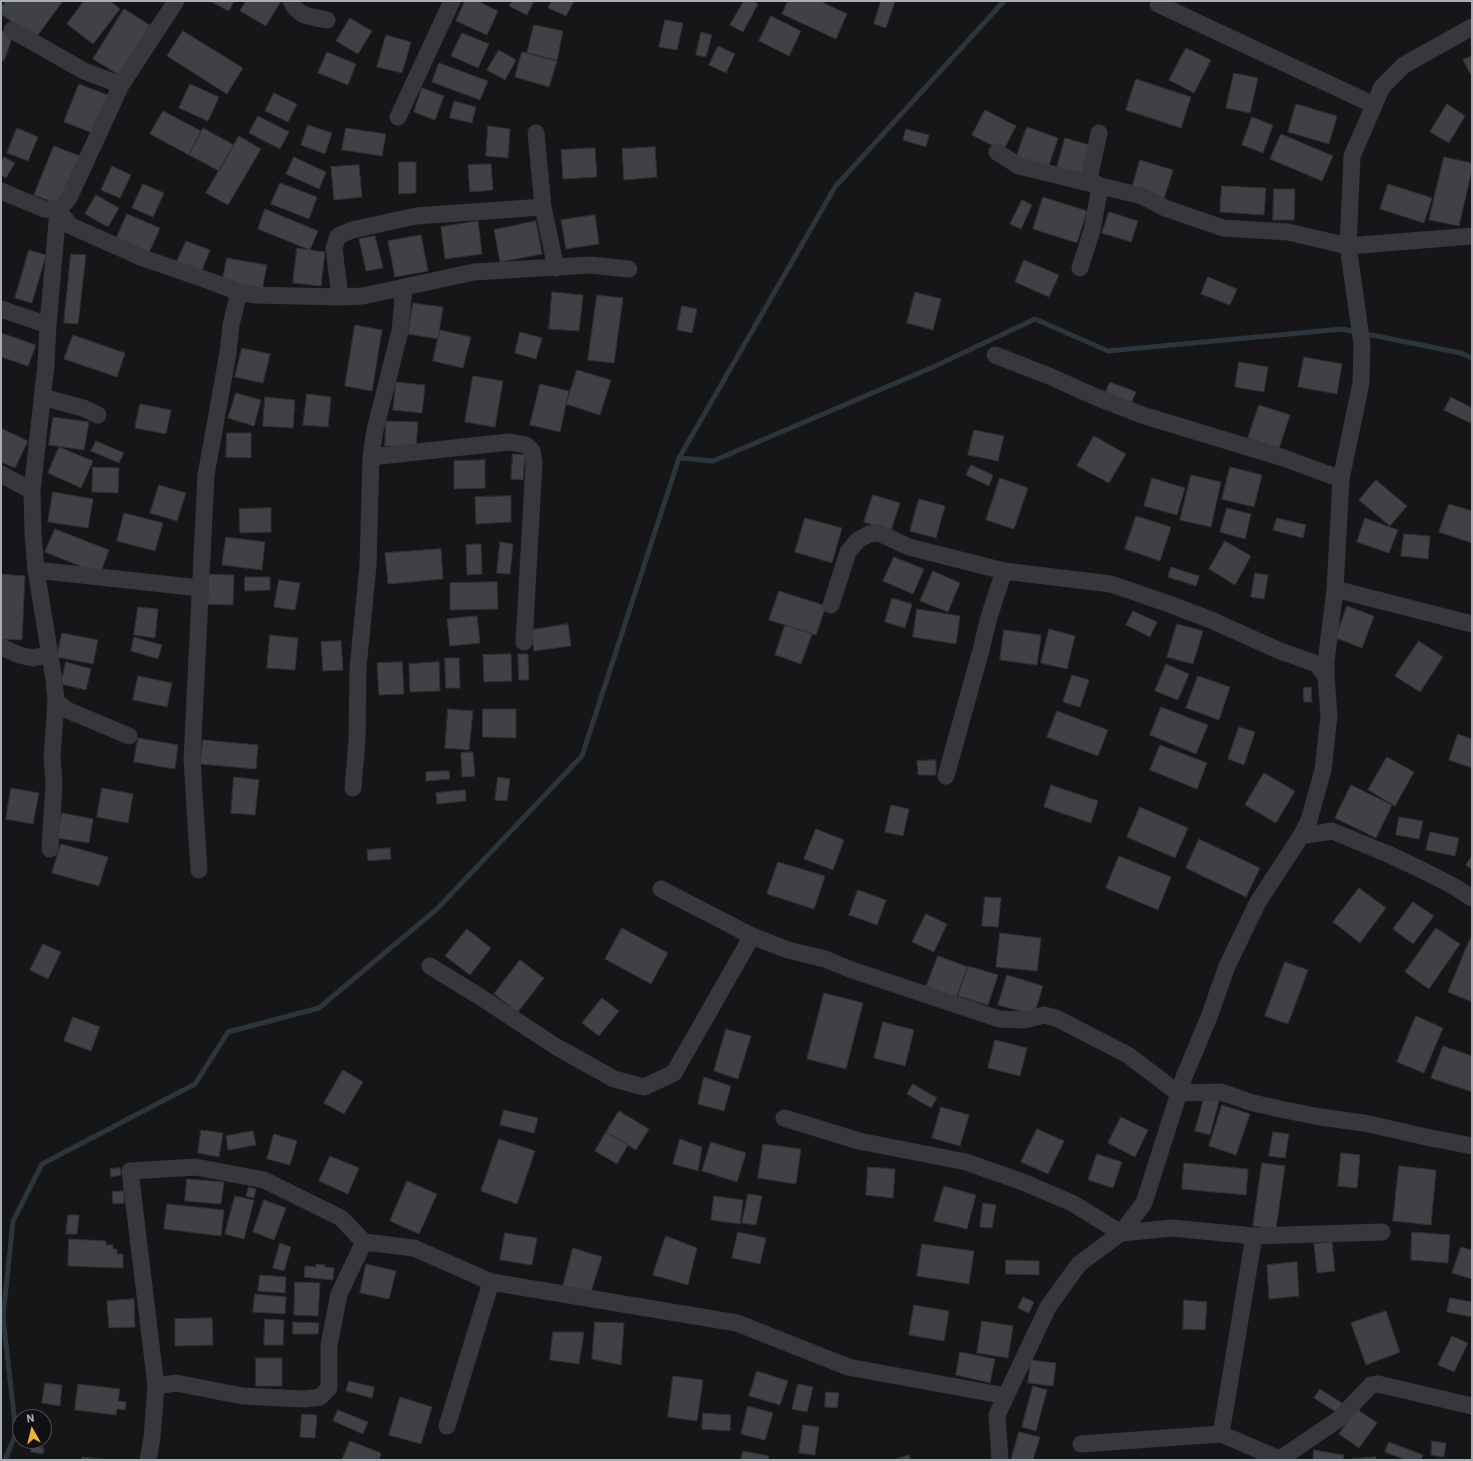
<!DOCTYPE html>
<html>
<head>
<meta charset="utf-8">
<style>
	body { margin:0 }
	#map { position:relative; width:1473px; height:1461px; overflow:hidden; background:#161618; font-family:"IBM Plex Sans",sans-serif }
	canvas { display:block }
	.frame { position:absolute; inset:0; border:2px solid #a8adb8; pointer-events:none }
	.north { position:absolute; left:12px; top:1409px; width:40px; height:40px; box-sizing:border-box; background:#111113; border:1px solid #4d4f55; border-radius:50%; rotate:352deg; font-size:11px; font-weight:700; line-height:16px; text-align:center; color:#a8adb8 }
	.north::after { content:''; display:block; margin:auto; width:14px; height:18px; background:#f2b134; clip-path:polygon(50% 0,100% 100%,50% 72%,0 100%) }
</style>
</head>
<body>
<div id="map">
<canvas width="1473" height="1461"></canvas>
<div class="frame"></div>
<div class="north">N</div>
</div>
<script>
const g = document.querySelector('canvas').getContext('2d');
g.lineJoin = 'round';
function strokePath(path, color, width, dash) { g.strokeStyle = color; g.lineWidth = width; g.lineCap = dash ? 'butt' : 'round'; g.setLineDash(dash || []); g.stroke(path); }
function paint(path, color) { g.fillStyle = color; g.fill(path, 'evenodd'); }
strokePath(new Path2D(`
	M679,458L713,461L931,368L1035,319L1108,351L1342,329L1461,353L1472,358
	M5,1460L16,1433L3,1317L13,1221L42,1164L195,1084L228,1032L319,1008L437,909L582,756L679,458L835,187L1004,1`), '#2c353c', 5);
const building = new Path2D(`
	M6,1H63L35,39L1,14V8Z
	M84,1H110L120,9L93,44L67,24Z
	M210,1H234L229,11Z
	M246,1H281L266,26L240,11Z
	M465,1H477L498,11L487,35L456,21Z
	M512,1H534L527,15L509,6Z
	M552,1H574L566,16L548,8Z
	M744,1H753L758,4L743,32L730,25Z
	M788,1H820L847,14L836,39L782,14Z
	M881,1H895L886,28L874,24Z
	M124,9L150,25L119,75L93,59Z
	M771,16L801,31L789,56L759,41Z
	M350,18L372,31L358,54L336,41Z
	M665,20L683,23L677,50L659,47Z
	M534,25L563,31L557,60L527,53Z
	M1,31L13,35L4,61L1,60Z
	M183,31L243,68L227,94L167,56Z
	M701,32L712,35L706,57L696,55Z
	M462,33L489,44L478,68L451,56Z
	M386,35L411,42L402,73L377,67Z
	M718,46L735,54L726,73L709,65Z
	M1186,48L1211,60L1194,93L1169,80Z
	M499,50L516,60L505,80L487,70Z
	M327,52L356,64L348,85L318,73Z
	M522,52L557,61L549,87L515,77Z
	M1472,56V75H1471L1463,60Z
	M439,63L488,81L480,100L432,82Z
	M1234,73L1258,78L1250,113L1226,108Z
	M1136,79L1191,97L1181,128L1126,110Z
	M79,84L108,95L93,133L64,122Z
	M190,84L219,97L208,121L179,108Z
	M422,88L444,96L435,120L414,112Z
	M274,93L297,104L288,122L265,111Z
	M454,101L476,107L472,123L450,118Z
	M1296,104L1337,116L1329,144L1288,132Z
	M1447,104L1465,116L1449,143L1430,132Z
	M985,110L1016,126L1003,151L972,135Z
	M163,111L201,131L189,155L150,134Z
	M258,116L289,132L280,149L249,133Z
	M1252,117L1273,125L1263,153L1242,145Z
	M308,125L332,133L325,154L301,145Z
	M488,126L510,129L508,158L486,156Z
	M1027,127L1058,138L1048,168L1016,158Z
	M17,128L38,137L28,161L7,153Z
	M203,128L234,145L219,171L189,155Z
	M346,128L386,134L382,156L342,150Z
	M906,129L929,135L926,147L903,140Z
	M1281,134L1333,156L1322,181L1270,159Z
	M239,136L261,149L228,205L206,193Z
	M1065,138L1096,147L1088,176L1057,167Z
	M54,146L80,156L60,205L34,195Z
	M655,147L657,177L624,180L622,149Z
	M595,148L597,177L563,179L561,150Z
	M4,157L15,163L6,178L1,175V162Z
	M294,157L326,172L319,189L286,174Z
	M1444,157L1472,163V169L1459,226L1429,220Z
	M1140,160L1173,170L1163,202L1131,191Z
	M399,162H416V193L399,194Z
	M491,164L493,190L470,192L468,165Z
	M359,165L362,197L334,200L331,167Z
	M112,166L131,175L120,198L101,190Z
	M280,183L317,197L309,219L271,204Z
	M143,184L164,193L153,217L132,208Z
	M1388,184L1432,198L1424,223L1380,209Z
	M1222,186L1266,188L1264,215L1220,212Z
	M1274,189H1295L1294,220H1273Z
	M96,195L119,208L108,227L85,214Z
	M1043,197L1087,211L1077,243L1033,229Z
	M1022,200L1032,205L1021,229L1010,224Z
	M265,209L318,231L310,250L258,229Z
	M1109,212L1138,221L1131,242L1102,233Z
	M127,214L160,228L149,253L116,239Z
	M595,215L599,244L566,249L561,220Z
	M478,221L482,254L445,259L441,227Z
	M536,221L542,254L500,262L494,230Z
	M421,235L428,271L395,277L388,241Z
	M375,236L383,268L366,271L359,239Z
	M186,241L210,250L201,273L176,264Z
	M297,248L325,252L321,286L293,283Z
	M29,250L46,255L32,303L15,298Z
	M71,254L86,255L78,324L64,323Z
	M227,258L267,265L262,290L222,283Z
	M1024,260L1059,275L1049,297L1015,282Z
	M1208,277L1237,289L1230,305L1201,294Z
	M552,292L583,295L579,331L549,329Z
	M915,292L941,299L933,330L907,323Z
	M597,295L623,298L614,363L588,360Z
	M413,303L443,307L438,339L408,334Z
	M682,306L697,309L692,333L677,330Z
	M355,325L382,330L372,391L345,386Z
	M440,330L471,337L463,368L433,361Z
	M520,332L542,338L536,359L515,353Z
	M1,333L36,345L28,366L1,357Z
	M73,335L125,353L117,377L64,359Z
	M242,348L270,354L263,383L235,377Z
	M1304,357L1342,364L1337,394L1298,387Z
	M1239,362L1268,367L1264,392L1235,387Z
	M577,370L611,380L600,415L566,404Z
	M473,376L503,381L495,427L465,422Z
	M396,382L425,385L422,413L393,410Z
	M1110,382L1136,392L1130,406L1104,396Z
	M540,384L569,391L560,432L530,425Z
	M236,393L261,400L254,426L228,418Z
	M307,394L331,397L328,427L303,425Z
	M265,397L295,400L293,428L263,426Z
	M1451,397L1472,408V419L1470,423L1444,410Z
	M140,404L171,410L166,434L135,428Z
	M1259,405L1290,415L1279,448L1248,438Z
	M53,417L89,422L84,450L49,445Z
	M386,421L418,422L416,447L385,446Z
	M1,428L28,441L15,468L1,462Z
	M974,430L1004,436L998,461L968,455Z
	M227,433H251V458L226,457Z
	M1094,436L1126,454L1109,483L1077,466Z
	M96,441L124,453L119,463L91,451Z
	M59,447L93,461L81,488L48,473Z
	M513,454L525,455L523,480L511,479Z
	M485,460V488L454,489V461Z
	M971,465L993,475L989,486L966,475Z
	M93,467L119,468L118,493L92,492Z
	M1230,467L1262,475L1254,507L1222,499Z
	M1191,475L1221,482L1211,527L1180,520Z
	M1000,478L1028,488L1014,529L986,520Z
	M1152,478L1185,488L1177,515L1144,506Z
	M1376,480L1407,506L1390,526L1359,500Z
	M159,485L186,493L177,521L150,513Z
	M53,492L93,499L88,528L48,522Z
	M873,495L900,503L891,531L864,522Z
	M511,496V522L476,524L475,497Z
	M919,499L945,506L936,538L910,531Z
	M1449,504L1472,511V543L1439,532Z
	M271,508V532L240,533L239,509Z
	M1227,508L1251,514L1245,539L1220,532Z
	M124,513L163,523L155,551L117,541Z
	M1136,516L1171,527L1160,561L1125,549Z
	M805,518L842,528L832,563L795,552Z
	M1277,518L1306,525L1303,538L1273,530Z
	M1365,518L1398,530L1389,553L1357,542Z
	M55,529L109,550L100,574L45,552Z
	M1404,534L1430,536L1428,559L1401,556Z
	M226,537L265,542L262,570L222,565Z
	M1225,541L1251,556L1235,585L1209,569Z
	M500,542L513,544L510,574L497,573Z
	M481,544L482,574L467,575L466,545Z
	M441,549L443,579L388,584L385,553Z
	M894,557L924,569L913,594L883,581Z
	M1171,567L1199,576L1196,586L1168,577Z
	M933,571L960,583L948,612L920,601Z
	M1255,573L1268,575L1264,599L1251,597Z
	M1,574L25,576L22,640L1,639Z
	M203,574L234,575L233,605L202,604Z
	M245,577H270V590L245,591Z
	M279,580L300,583L295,610L274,607Z
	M497,582L498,609L450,610V583Z
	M779,591L826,606L816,635L769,620Z
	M892,598L912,604L905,628L885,622Z
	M1347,606L1374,616L1362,648L1336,638Z
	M138,607L158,609L155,638L134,635Z
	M917,609L960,616L956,644L913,637Z
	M1133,611L1157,622L1150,637L1126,625Z
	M477,616L480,643L450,646L447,619Z
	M568,624L571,646L534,651L531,630Z
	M1177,624L1203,631L1193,664L1167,657Z
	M785,625L812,634L801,664L775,655Z
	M1049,629L1075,636L1067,669L1041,663Z
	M1004,630L1041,635L1037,665L1000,660Z
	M62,633L98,640L93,664L57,657Z
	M270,635L298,638L295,670L267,668Z
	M134,637L162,645L158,659L131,651Z
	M341,641L343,670L323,671L321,642Z
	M1419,641L1443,657L1420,692L1395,676Z
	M511,654L512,681L484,682L483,655Z
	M518,654H528L529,680H519Z
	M445,658H459L460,688H446Z
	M66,662L91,669L86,690L61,684Z
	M402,662L404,694L379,695L377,663Z
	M439,662L440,691L410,692L409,664Z
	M1166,664L1189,674L1178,700L1155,691Z
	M1072,675L1089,680L1080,707L1063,702Z
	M138,676L172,683L167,707L133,700Z
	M1198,676L1230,687L1219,720L1186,708Z
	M1311,687L1312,702H1304L1303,688Z
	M1161,707L1208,725L1196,754L1150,735Z
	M448,709L473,711L469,750L445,748Z
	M483,709H516V738L483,737Z
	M1057,711L1108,730L1098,756L1047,737Z
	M1239,727L1255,732L1244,765L1228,759Z
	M1458,734L1472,739V768L1449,760Z
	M138,738L178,745L175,769L134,762Z
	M203,740L258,745L256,769L200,764Z
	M1160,745L1207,763L1197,789L1150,770Z
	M473,752L475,776L462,777L461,753Z
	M1387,757L1414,772L1395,806L1368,790Z
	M936,760V775H918L917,761Z
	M449,771L450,779L426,781V772Z
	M1264,773L1295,791L1276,823L1245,805Z
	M234,777L259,780L255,815L231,813Z
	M498,777L510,779L507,801L495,800Z
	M1051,785L1098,801L1091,823L1044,807Z
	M1351,785L1392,805L1376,838L1335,818Z
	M11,788L39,793L33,824L6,819Z
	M102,788L133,794L128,823L97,817Z
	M465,790L466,801L437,804L436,793Z
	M891,805L909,809L903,836L885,832Z
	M1140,807L1188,828L1175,858L1127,837Z
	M62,813L93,819L89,843L57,838Z
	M1399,817L1423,821L1419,839L1396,835Z
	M816,829L844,840L833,870L804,859Z
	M1430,832L1459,838L1455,856L1426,850Z
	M1199,839L1260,868L1246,897L1186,868Z
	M61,844L108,857L99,886L52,873Z
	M390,848L391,859L368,861L367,850Z
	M1119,856L1171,877L1158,910L1106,888Z
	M1472,856V870L1466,865Z
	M778,862L825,876L814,909L767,894Z
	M1359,888L1386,908L1360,943L1333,922Z
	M858,890L886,900L877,925L849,915Z
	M985,897L1001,898L998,927L982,926Z
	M1413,902L1434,916L1413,944L1393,929Z
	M926,914L947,924L934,952L912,942Z
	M622,928L668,953L651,984L605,959Z
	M1436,928L1460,944L1429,989L1405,972Z
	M467,929L491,948L470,975L445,956Z
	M1000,933L1041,938L1037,971L996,967Z
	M1470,939L1472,940V1002L1448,992Z
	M43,944L61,952L48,979L30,970Z
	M938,956L968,967L956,998L926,987Z
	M520,960L544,978L518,1012L494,994Z
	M1285,962L1308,970L1288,1024L1265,1016Z
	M968,966L998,975L988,1005L958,996Z
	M1007,975L1043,986L1034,1015L998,1005Z
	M824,993L863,1003L846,1069L807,1059Z
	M602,998L619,1011L599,1036L582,1023Z
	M1416,1016L1443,1028L1424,1073L1397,1062Z
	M73,1017L100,1027L91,1051L64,1041Z
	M883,1022L914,1030L905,1066L874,1058Z
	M726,1029L751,1036L738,1079L714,1071Z
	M995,1040L1027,1048L1020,1076L988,1068Z
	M1443,1046L1472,1056V1092L1431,1078Z
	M343,1070L363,1082L344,1114L324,1103Z
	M704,1077L731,1086L724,1111L698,1104Z
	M913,1084L937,1098L931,1108L907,1094Z
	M1204,1098L1219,1101L1210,1135L1195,1131Z
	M1222,1105L1250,1114L1236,1155L1209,1146Z
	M941,1107L969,1115L960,1146L932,1138Z
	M504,1110L538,1118L534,1133L500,1125Z
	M619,1111L649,1129L636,1150L606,1132Z
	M1121,1117L1148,1130L1135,1157L1108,1143Z
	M1037,1129L1064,1141L1048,1174L1021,1162Z
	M201,1130L223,1133L219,1157L198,1153Z
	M253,1131L256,1145L228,1150L226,1136Z
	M606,1132L628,1145L617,1164L595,1151Z
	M1273,1132L1289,1134L1285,1158L1269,1156Z
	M274,1134L297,1141L290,1165L267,1159Z
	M499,1139L535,1151L517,1204L481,1191Z
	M680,1139L702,1147L698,1171L673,1164Z
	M711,1142L746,1153L737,1182L702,1171Z
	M763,1144L801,1149L796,1184L758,1178Z
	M1341,1153L1360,1155L1357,1188L1338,1186Z
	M1097,1154L1122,1162L1113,1188L1088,1180Z
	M330,1156L359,1168L348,1194L319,1181Z
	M1184,1163L1248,1169L1246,1195L1182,1189Z
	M1262,1163L1285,1166L1276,1229L1253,1226Z
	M1399,1166L1436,1170L1431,1225L1393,1221Z
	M868,1167L895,1169L893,1198L866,1195Z
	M120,1168L121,1175L111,1177L110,1169Z
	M187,1179L224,1182L221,1204L185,1201Z
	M407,1181L437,1194L419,1234L390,1221Z
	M944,1186L976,1195L967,1229L934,1221Z
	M249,1187L256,1189L254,1198L246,1196Z
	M124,1191V1203L113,1204L112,1192Z
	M748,1194L762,1196L756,1225L742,1223Z
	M235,1196L254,1200L244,1239L225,1234Z
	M714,1196L743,1200L740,1224L711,1220Z
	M264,1200L286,1208L274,1240L253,1232Z
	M983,1203L996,1205L992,1228L980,1227Z
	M167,1204L224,1210L221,1236L164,1229Z
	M68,1215H79L77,1234H66Z
	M738,1232L766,1238L760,1264L732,1258Z
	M1412,1232L1450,1235L1448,1263L1411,1260Z
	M505,1233L537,1238L532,1265L500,1260Z
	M666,1236L697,1248L688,1285L653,1275Z
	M69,1239L106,1241V1245H113V1249H117V1254H123V1268L68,1266Z
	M1332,1242L1335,1271L1317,1273L1314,1244Z
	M280,1243L291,1247L284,1271L273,1268Z
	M922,1244L974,1251L969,1284L917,1276Z
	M1461,1247L1472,1250V1279L1452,1273Z
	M573,1248L602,1257L590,1295L562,1290Z
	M1006,1260L1039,1261V1275L1006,1274Z
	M1297,1262L1299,1296L1269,1299L1267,1265Z
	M316,1264L325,1265V1267L334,1268L333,1280L304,1277L305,1266L316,1267Z
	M366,1264L396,1271L389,1299L360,1293Z
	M260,1275L286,1277L285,1293L258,1291Z
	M295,1282L320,1283L318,1316L294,1315Z
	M255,1294L286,1297L285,1314L253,1312Z
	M1023,1297L1034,1302L1029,1313L1018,1308Z
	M1450,1298L1472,1302V1317L1447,1312Z
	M134,1299L135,1327L109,1328L107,1301Z
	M1184,1300L1207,1302L1205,1330L1183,1329Z
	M914,1305L949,1311L944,1341L909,1335Z
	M1386,1311L1400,1352L1366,1365L1351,1323Z
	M212,1318L213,1345L175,1346V1319Z
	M265,1319L284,1320L283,1345H264Z
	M982,1321L1013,1326L1008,1358L977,1353Z
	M293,1322L319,1323L318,1334H293Z
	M595,1322L624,1323L621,1365L592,1359Z
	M553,1332H584L579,1364L550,1360Z
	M1452,1336L1468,1343L1454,1372L1438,1365Z
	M960,1352L995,1359L990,1383L956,1375Z
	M256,1358H282V1386H256Z
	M1031,1360L1056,1363L1053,1386L1028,1383Z
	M757,1371L788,1381L780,1405L749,1396Z
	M673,1376L703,1380L697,1421L668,1417Z
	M349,1381L374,1387L372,1398L346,1391Z
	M45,1383L62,1385L60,1406L42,1403Z
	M78,1384L120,1389L118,1401L126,1402L125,1410L117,1409L116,1415L75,1410Z
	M798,1384L813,1387L807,1412L792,1409Z
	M1033,1386L1047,1390L1036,1431L1022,1427Z
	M1320,1389L1342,1403L1336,1412L1314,1398Z
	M826,1392L839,1393L837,1408L825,1407Z
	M400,1397L432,1407L421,1444L389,1435Z
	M748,1406L773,1413L765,1440L741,1434Z
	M1357,1409L1377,1423L1359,1448L1339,1434Z
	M338,1410L368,1422L363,1434L333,1421Z
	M703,1413L731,1415L730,1431L702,1429Z
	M302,1414L317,1415L315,1438L300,1437Z
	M803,1425L819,1427L815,1455L799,1453Z
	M1019,1432L1040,1437L1033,1460H1011Z
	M350,1441L381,1453L379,1460H342Z
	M1432,1441L1446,1443L1444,1457L1431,1455Z
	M1389,1442L1423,1455L1421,1460H1406L1385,1452Z
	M32,1446L44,1448L43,1454L31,1452Z
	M1314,1450L1344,1455L1343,1460H1313Z
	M743,1451L769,1456L768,1460H741Z
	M909,1455L911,1460H894Z
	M82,1457L110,1460H82Z
	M1376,1457V1460H1352V1459Z`);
paint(building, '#404145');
strokePath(building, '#303034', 1);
strokePath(new Path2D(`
	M291,1C299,18 310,16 327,20
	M1158,4L1374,105
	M12,30L84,71L121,85
	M398,117L452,1
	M997,152L1019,166L1142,196L1165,208L1223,228L1288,232L1348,246L1472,236
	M1,191L44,209L58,210L69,198L121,85L176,1
	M543,207L556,268
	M58,210L71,226L143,258L207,280L239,292L254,295L340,297L363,296L474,272L590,265L629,269
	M58,210L48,325L46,364L32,491L33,534L36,570L54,680L56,701L67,710L129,736
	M1080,268L1092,230L1100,187L1090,179V174L1099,133
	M340,297L334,248L338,236L352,230L416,216L543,207L536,133
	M1,309L48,325
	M995,355L1049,376L1096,397L1142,415L1284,458L1341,479
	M42,397L83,408L98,415
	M371,457L509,442L526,445L532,451L534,463L524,642
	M1,474L32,491
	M36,570L200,588
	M1335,589L1472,624
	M831,605L848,552L858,540L869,534L879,533L909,547L1004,571L1111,584L1169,604L1211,620L1280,651L1317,664L1326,677
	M1,647L19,655L33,658L50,654
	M946,776L981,650L989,617L1004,571
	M353,788L357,740L358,668L368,565L371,457L375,430L400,331L404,288
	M1301,836L1332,831L1388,854L1426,872L1455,887L1472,898
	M50,849L54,783L52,757L56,701
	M199,870L192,759L206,475L228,353L231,325L239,292
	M661,889L752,936
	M430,966L482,998L555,1046L614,1079L644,1087L674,1073L752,936L788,950L825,959L852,970L999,1019L1024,1020L1044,1015L1056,1018L1128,1055L1178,1093L1221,1092L1253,1103L1285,1110L1320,1117L1364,1123L1431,1138L1472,1146
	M784,1118L859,1141L966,1162L1023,1182L1072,1203L1121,1233L1172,1228L1254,1236L1382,1232
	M156,1386L176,1383L242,1396L304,1399L320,1397L329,1388V1345L339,1294L364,1242
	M447,1426L491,1282
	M1221,1434L1254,1236
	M1081,1444L1221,1434L1282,1460
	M1280,1459L1339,1419L1371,1385L1378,1384L1472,1406
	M148,1460L152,1438L156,1386L130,1171L196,1167L264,1180L341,1218L364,1242L414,1248L491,1282L737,1323L848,1367L1006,1396
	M1000,1460L997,1415L1048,1307L1079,1264L1121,1233L1144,1203L1184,1077L1209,1017L1227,966L1258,902L1301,836L1309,820L1323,770L1329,716L1326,677V662L1335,589L1341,479L1361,383L1362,345L1348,246L1352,156L1382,87L1404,65L1472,27`), '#37383d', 17);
</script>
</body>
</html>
